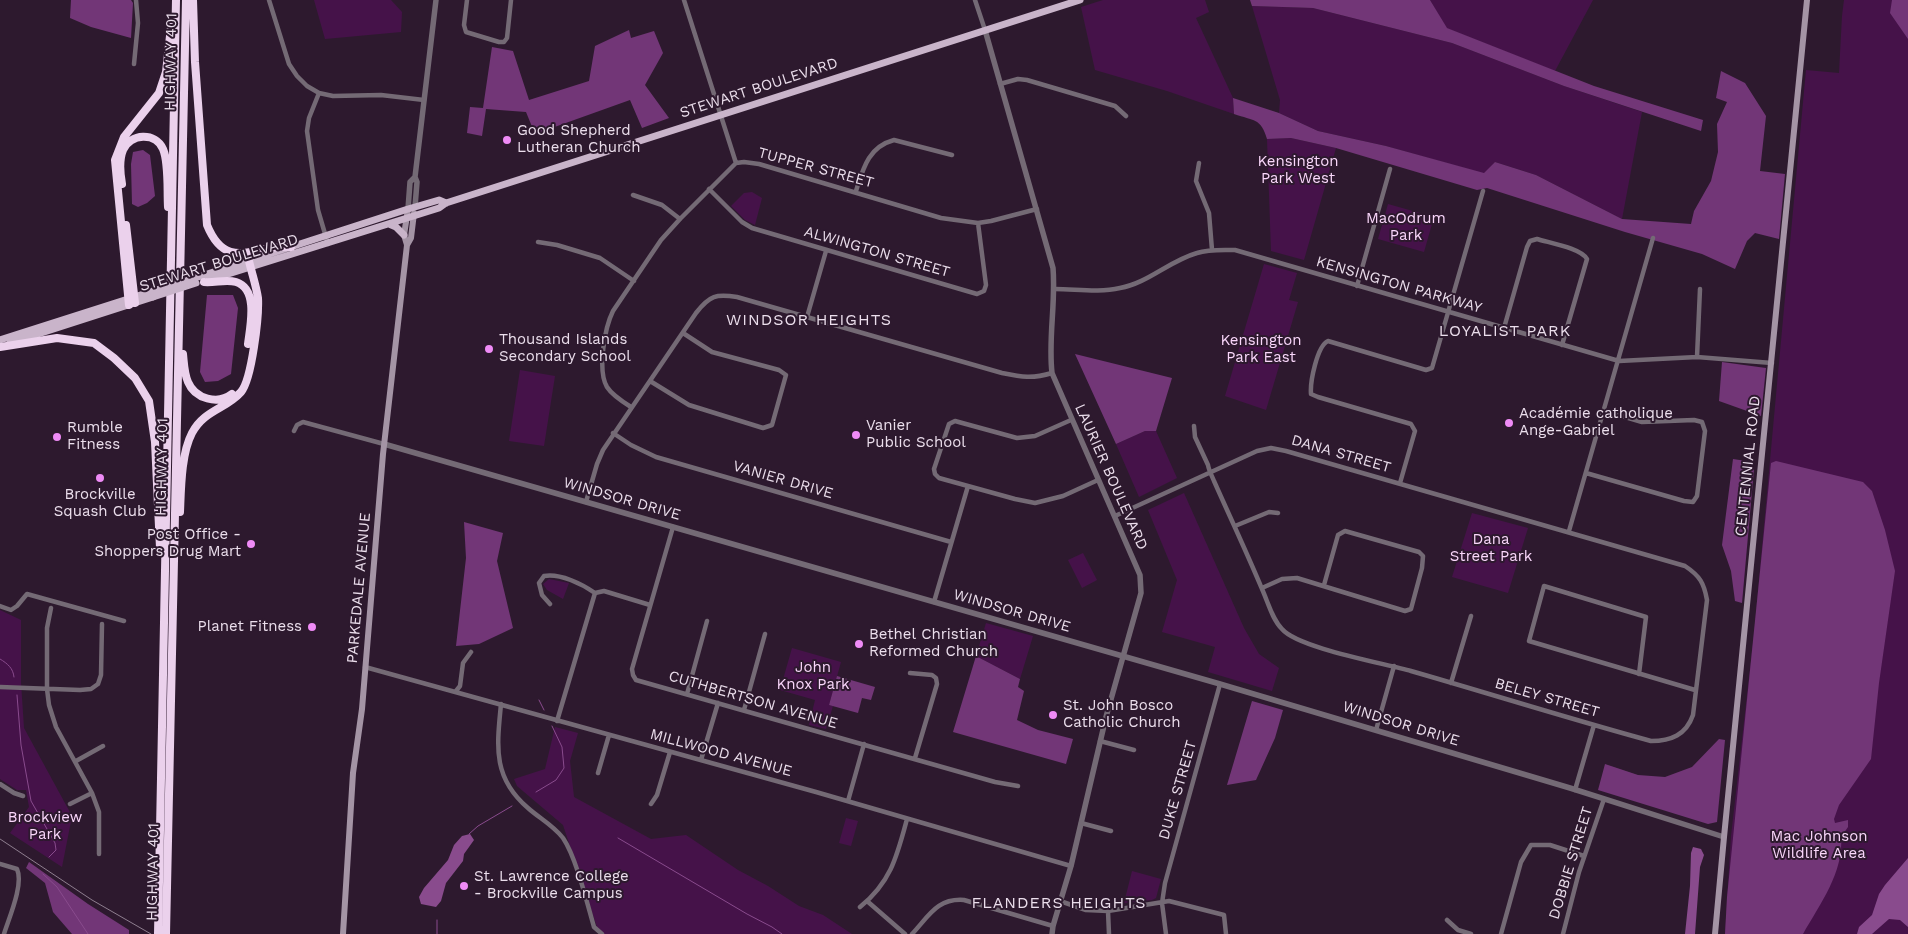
<!DOCTYPE html>
<html>
<head>
<meta charset="utf-8">
<style>
	body { margin:0 }
	canvas { display:block; background:#2d192e }
</style>
</head>
<body>
<canvas width="1908" height="934"></canvas>
<script>
const g = document.querySelector('canvas').getContext('2d');
g.lineJoin = 'round';
function paint(path, color) { g.fillStyle = color; g.fill(path, 'evenodd'); }
function strokePath(path, color, width, dash) { g.strokeStyle = color; g.lineWidth = width; g.lineCap = dash ? 'butt' : 'round'; g.setLineDash(dash || []); g.stroke(path); }
function label(font, color, halo, rows, align = 'center') {
  g.font = font + ' "Work Sans",sans-serif'; g.lineWidth = 4; g.setLineDash([]); g.textBaseline = 'middle'; g.strokeStyle = halo; g.fillStyle = color; for (const [text, x, y, turn = 0] of rows) {
    g.save(); g.translate(x, y); g.rotate((+turn || 0) * Math.PI / 180); g.textAlign = isNaN(turn) ? turn : align; if (halo) g.strokeText(text, 0, 0); g.fillText(text, 0, 0); g.restore();
  }
}
paint(new Path2D(`
	M314,0H391L402,12L401,32L325,39Z
	M1103,0H1205L1209,12L1196,18L1233,98L1234,114L1167,91L1095,70L1081,7Z
	M1430,0H1593L1555,71L1446,28Z
	M1844,0H1908V934H1725L1731,836L1754,634L1806,70L1839,73L1842,16Z
	M1252,6L1313,8L1452,43L1564,86L1642,112L1622,219L1536,175L1495,162L1485,174L1386,146L1318,131L1279,113L1280,100Z
	M1291,138L1336,148L1304,260L1271,251L1267,139Z
	M752,192L762,198L755,225L745,220L731,206L744,193Z
	M1388,204L1434,217L1424,252L1378,239Z
	M1264,264L1297,273L1289,300L1298,302L1266,410L1225,396Z
	M520,370L555,376L544,446L509,441Z
	M1145,431H1156L1177,478L1139,497L1116,444Z
	M1184,493L1244,628L1259,654L1279,668L1272,691L1208,672L1215,647L1162,632L1177,580L1148,510Z
	M1472,513L1528,528L1508,593L1452,577Z
	M1083,553L1097,580L1082,588L1068,560Z
	M549,579L569,583L563,599L547,590L543,584Z
	M0,610L21,620V683L24,728L72,816L62,867L10,833L29,807L26,790H17L0,779Z
	M986,623L1033,636L1020,679L976,656Z
	M792,648L841,662L829,705L833,706L826,729L809,725L815,700L780,690Z
	M555,727L578,733L570,761L574,797L651,839L686,835L738,870L768,886L799,906L823,915L852,934H602L597,927L563,825L517,786L514,779L545,769Z
	M846,818L858,821L851,846L839,843Z
	M1132,871L1161,879L1156,898L1152,900L1124,903Z`), '#451249');
paint(new Path2D(`
	M71,0H131L133,3L131,38L91,27L70,18Z
	M1250,0H1430L1447,28L1594,86L1703,120L1701,131L1564,86L1452,43L1313,8L1252,6Z
	M1892,0H1908V39L1890,13Z
	M629,30L631,38L654,31L663,53L645,85L669,118L642,128L630,100L535,134L526,112L486,109L482,136L467,133L470,107L483,108L492,47L513,51L529,100L589,81L595,46Z
	M1721,71L1745,83L1766,116L1760,171L1785,174L1779,239L1755,233L1747,241L1735,269L1702,254L1625,232L1487,188L1477,190L1336,148L1291,138L1267,139C1261,118 1254,121 1234,114L1233,98L1279,113L1318,131L1386,146L1484,173L1495,162L1536,175L1622,219L1691,224L1694,211L1711,181L1718,152L1717,124L1727,102L1716,98Z
	M143,150L150,155L155,196L147,203L138,207L132,204L131,164L133,152Z
	M207,295H233L238,308L231,374L218,381L205,382L200,372Z
	M1075,354L1172,378L1156,431H1145L1116,444Z
	M1722,362L1766,368L1761,416L1719,401Z
	M1733,459L1746,461L1754,469L1742,603L1735,601L1731,571L1722,545Z
	M1776,461L1863,482L1872,491L1885,530L1895,571L1879,683L1871,759L1839,805L1834,819L1835,823L1848,820V827L1841,837C1844,872 1820,904 1803,934H1725L1727,897L1771,463Z
	M464,522L503,533L497,561L513,628L479,644L456,646L466,558Z
	M976,656L1020,679L1018,687L1024,691L1017,720L1038,730L1073,739L1066,764L953,732Z
	M837,676L875,687L871,700L862,698L858,713L829,705Z
	M1252,701L1283,710L1275,738L1256,780L1227,785Z
	M1719,739L1725,740L1717,822L1708,824L1598,790L1605,764L1638,775L1665,777L1692,767Z
	M29,862L88,904L129,930V934H72L53,912L45,883L26,868Z`), '#723677');
paint(new Path2D(`
	M470,834L474,840L464,854L463,861L446,883L441,901L436,907L421,904L419,897L424,888L448,860L454,845L462,836Z
	M1693,847L1701,849L1704,855L1700,867L1695,934H1685L1690,886L1691,853Z
	M1908,858V927L1900,920L1889,919L1872,934H1857L1859,927L1872,915L1879,894L1885,885Z`), '#894b8d');
strokePath(new Path2D(`
	M0,659C8,664 13,668 14,677
	M17,695L21,745L31,801L55,843L56,850L49,857
	M539,700L544,710
	M536,792L556,780L564,768L562,747L552,726
	M469,834L478,826L512,806
	M618,838L747,914L772,927L782,934
	M43,874L57,887L88,934
	M437,920V934`), '#894b8d', 1);
strokePath(new Path2D(`
	M269,0L289,64L297,76L307,86L319,93L333,96L381,95L424,100
	M467,0L464,25L466,32L499,42H504L507,38L511,0
	M684,0L736,163
	M975,0L985,30
	M134,64L138,23L136,0
	M1000,84L1018,79L1027,80L1115,106L1126,116
	M319,93L309,118L307,131L318,210L328,244
	M1199,163L1196,181L1209,213L1212,250
	M709,189L742,222L752,228L977,294L984,291L986,285L978,223
	M856,191C863,169 868,147 894,140L952,155
	M633,195L662,205L680,219
	M538,242L557,245L600,258L634,281
	M1357,286L1390,169
	M1055,289C1076,289 1099,293 1120,288C1148,283 1169,261 1197,253C1209,249 1222,250 1235,250L1619,361L1697,357L1772,363
	M807,317L826,251
	M1504,328L1527,247L1530,241L1537,239C1550,243 1581,248 1587,259L1562,345
	M1697,357L1700,289
	M650,381L689,405L763,428L772,425L786,375L779,370L712,352L683,333
	M631,407C623,402 612,395 607,387C597,370 605,327 613,311L661,240L680,219L736,163L744,162L759,164L941,218L978,223L991,221L1037,209
	M1071,420L1035,436L1017,438L955,421L949,424L934,469L935,474L939,478L1015,499L1035,503L1063,496L1098,480
	M294,431L297,425L303,422L384,444
	M613,433L631,445L656,457L951,542
	M1586,473L1684,501L1693,502L1697,496L1705,431L1702,422L1694,420L1642,422L1605,411
	M1400,483L1415,431L1411,424L1318,397L1311,394C1310,382 1317,346 1328,341L1426,370L1432,368L1483,191
	M586,502L597,464L603,450L696,313C710,295 716,294 737,297L1002,373C1022,377 1032,379 1052,373
	M1115,516L1257,451L1271,448L1286,451L1685,566C1700,576 1704,583 1707,600L1693,715C1686,735 1671,741 1651,741C1570,719 1491,694 1411,671C1383,663 1298,648 1282,629C1272,619 1268,602 1262,589C1247,553 1230,517 1214,481C1212,476 1209,471 1208,465L1195,437L1194,426
	M1235,526L1269,512L1278,513
	M673,527L632,669L633,675L636,680L995,782L1018,786
	M1569,531L1653,238
	M1262,588L1282,579L1297,578L1405,611L1411,609L1422,568L1423,556L1419,552L1345,531L1338,535L1324,585
	M934,602L968,486
	M550,604L542,595L539,583L544,576C560,573 582,584 595,593
	M0,606L11,610L17,606L27,594L124,621
	M51,608L47,628V689L49,705L56,727L92,793L99,812V854
	M365,667L816,792L1071,866
	M910,673L932,675L936,678L937,684L915,758
	M1639,674L1646,617L1544,586L1529,641L1695,690
	M1451,683L1471,616
	M0,687L80,690L91,689L98,684L101,675L102,624
	M456,691L460,686L463,663L471,652
	M687,694L707,621
	M501,704C497,746 492,777 528,808C539,818 553,825 563,838C576,857 587,903 594,927L602,934
	M744,710L765,634
	M557,721L595,593L604,591L650,605
	M1376,730L1394,666
	M1100,741L1134,750
	M701,760L718,703
	M76,761L103,746
	M598,773L609,735
	M0,784L14,793L23,796
	M1575,790L1594,725
	M848,801L864,744
	M70,804L92,793
	M651,804L657,795L670,752
	M1081,823L1111,831
	M0,864L17,869C24,884 9,918 4,934
	M867,901L905,934
	M1060,901L1086,910L1108,911L1169,901L1224,915L1226,934
	M860,907C891,882 897,856 907,819
	M1108,911L1109,934
	M1447,920L1458,930L1471,934
	M912,934C929,916 937,898 964,900L1053,926
	M1166,934L1162,903L1165,883L1220,684
	M1501,934L1521,862L1531,845H1550L1584,856
	M1563,934L1579,872L1604,799`), '#746a75', 4.5);
strokePath(new Path2D(`
	M985,30L1053,268C1056,303 1048,338 1052,373L1140,575L1141,593L1106,717L1071,866L1053,926L1052,934
	M415,207L417,182L415,177L436,0
	M408,209L410,182L415,177
	M384,444L1220,684L1570,788L1724,837`), '#746a75', 5.5);
strokePath(new Path2D(`
	M407,245L411,238L414,213
	M343,934L353,773L362,709L383,454L407,245L404,235L408,209
	M1715,934L1724,837L1807,0`), '#a494a5', 6);
strokePath(new Path2D(`
	M389,224L396,227L404,235
	M195,278L408,209L439,200L446,203
	M209,280L439,208L446,203L1080,0
	M0,340L153,291
	M10,343L153,297`), '#c9b4ca', 7);
strokePath(new Path2D(`
	M193,0L195,62L207,225C227,274 256,243 291,247
	M122,184C120,173 119,160 123,150C130,133 156,132 163,149C169,163 167,190 168,207
	M126,225L135,303
	M204,282C215,283 226,279 236,282C259,289 250,327 248,344
	M129,305L115,160L124,137L159,93L166,72L171,27
	M0,347L57,338L94,343L114,358L135,378L149,401L155,442L160,548
	M183,354C184,363 184,373 188,382C195,399 218,405 232,394
	M180,512C181,489 181,454 192,433C204,410 226,409 241,392C252,379 259,316 258,298C256,285 252,274 249,261
	M158,934L176,0
	M166,934L186,0`), '#ebd1ec', 8);
strokePath(new Path2D(`
	M0,839L92,900L151,934`), '#8e7e8f', 1);
strokePath(new Path2D(`
	M153,291L195,278
	M153,297L196,283`), '#c9b4ca', 7);
for (const [x, y, r, color] of [
	[507,140,5,"#ef8bf6"],
	[489,349,5,"#ef8bf6"],
	[1509,423,5,"#ef8bf6"],
	[856,435,5,"#ef8bf6"],
	[57,437,5,"#ef8bf6"],
	[100,478,5,"#ef8bf6"],
	[251,544,5,"#ef8bf6"],
	[312,627,5,"#ef8bf6"],
	[859,644,5,"#ef8bf6"],
	[1053,715,5,"#ef8bf6"],
	[464,886,5,"#ef8bf6"]
]) { const dot = new Path2D(); dot.arc(x, y, r, 0, 2 * Math.PI); g.fillStyle = color; g.fill(dot); strokePath(dot, '#2d192e', 2); }
label('15px', '#ebdeec', '#2d192e', [
	["HIGHWAY 401",171,62,-89],
	["STEWART BOULEVARD",759,88,-18],
	["TUPPER STREET",816,168,15],
	["ALWINGTON STREET",877,252,16],
	["STEWART BOULEVARD",219,263,-17],
	["KENSINGTON PARKWAY",1399,285,16],
	["DANA STREET",1341,454,16],
	["CENTENNIAL ROAD",1748,466,-84],
	["HIGHWAY 401",162,467,-89],
	["LAURIER BOULEVARD",1111,477,66],
	["VANIER DRIVE",783,480,16],
	["WINDSOR DRIVE",622,499,16],
	["PARKEDALE AVENUE",359,588,-85],
	["WINDSOR DRIVE",1012,611,16],
	["BELEY STREET",1547,698,16],
	["CUTHBERTSON AVENUE",753,700,16],
	["WINDSOR DRIVE",1401,724,17],
	["MILLWOOD AVENUE",721,753,15],
	["DUKE STREET",1178,790,-74],
	["DOBBIE STREET",1571,863,-73],
	["HIGHWAY 401",153,872,-89]
]);
label('15px', '#ebdeec', '#2d192e', [
	["Good Shepherd",517,131],
	["Lutheran Church",517,148],
	["Thousand Islands",499,340],
	["Secondary School",499,357],
	["Académie catholique",1519,414],
	["Ange-Gabriel",1519,431],
	["Vanier",866,426],
	["Public School",866,443],
	["Rumble",67,428],
	["Fitness",67,445],
	["Brockville",100,495,"center"],
	["Squash Club",100,512,"center"],
	["Post Office -",241,535,"right"],
	["Shoppers Drug Mart",241,552,"right"],
	["Planet Fitness",302,627,"right"],
	["Bethel Christian",869,635],
	["Reformed Church",869,652],
	["St. John Bosco",1063,706],
	["Catholic Church",1063,723],
	["St. Lawrence College",474,877],
	["- Brockville Campus",474,894]
], 'left');
label('15px', '#fad7fb', '#2d192e', [
	["Kensington",1298,162],
	["Park West",1298,179],
	["MacOdrum",1406,219],
	["Park",1406,236],
	["Kensington",1261,341],
	["Park East",1261,358],
	["Dana",1491,540],
	["Street Park",1491,557],
	["John",813,668],
	["Knox Park",813,685],
	["Brockview",45,818],
	["Park",45,835],
	["Mac Johnson",1819,837],
	["Wildlife Area",1819,854]
]);
g.letterSpacing = '1px';
label('16px', '#ebdeec', '#2d192e', [
	["WINDSOR HEIGHTS",809,320],
	["LOYALIST PARK",1505,331],
	["FLANDERS HEIGHTS",1059,903]
]);
g.letterSpacing = '0px';
</script>
</body>
</html>
